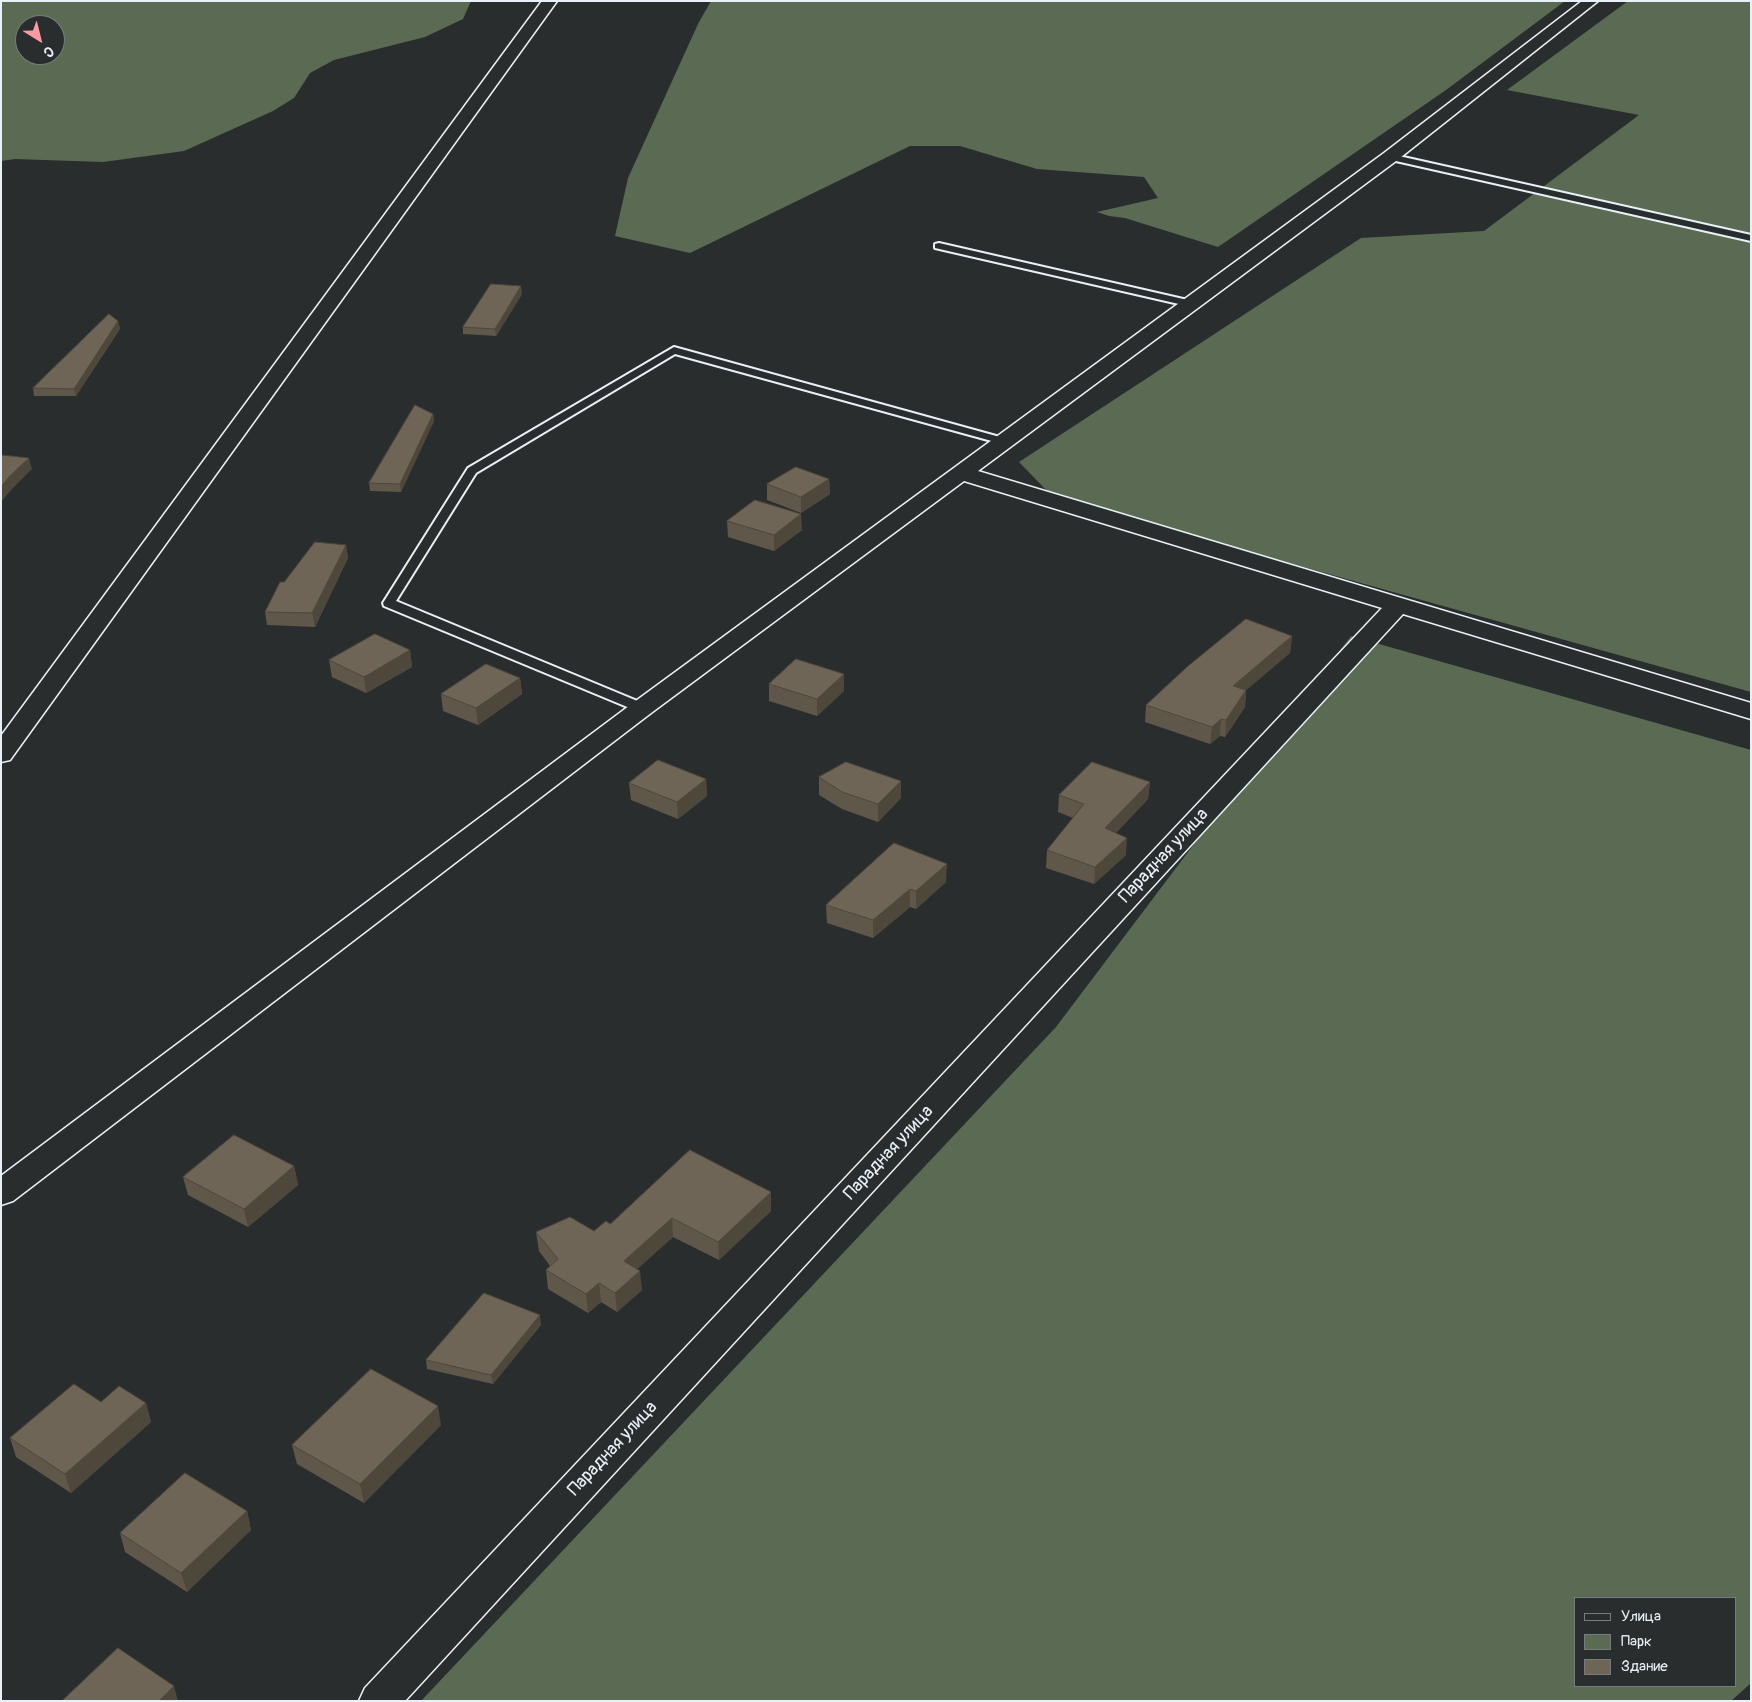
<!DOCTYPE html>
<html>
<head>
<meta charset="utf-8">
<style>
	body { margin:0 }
	#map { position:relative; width:1752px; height:1702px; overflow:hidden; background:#2a2d2e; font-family:Pangolin,sans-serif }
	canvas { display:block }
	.frame { position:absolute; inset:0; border:2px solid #e8f1f8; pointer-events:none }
	.legend { position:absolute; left:1574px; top:1597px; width:162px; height:90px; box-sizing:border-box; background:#2a2d2e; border:1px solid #767b7f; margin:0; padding:6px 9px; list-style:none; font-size:15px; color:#e8f1f8 }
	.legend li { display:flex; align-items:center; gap:10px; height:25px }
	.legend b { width:25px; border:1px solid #767b7f }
	.north { position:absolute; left:15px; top:15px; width:50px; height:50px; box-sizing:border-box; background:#2a2d2e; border:1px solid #767b7f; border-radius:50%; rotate:144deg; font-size:14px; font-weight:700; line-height:20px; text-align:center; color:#e8f1f8 }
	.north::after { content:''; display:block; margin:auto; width:18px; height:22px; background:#ff9aa2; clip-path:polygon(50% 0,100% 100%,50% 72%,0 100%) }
</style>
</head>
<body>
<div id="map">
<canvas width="1752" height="1702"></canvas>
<div class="frame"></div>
<ul class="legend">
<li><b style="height:6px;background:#2a2d2e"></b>Улица</li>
<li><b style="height:14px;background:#5b6b53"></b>Парк</li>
<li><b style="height:14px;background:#6f6556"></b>Здание</li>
</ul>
<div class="north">С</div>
</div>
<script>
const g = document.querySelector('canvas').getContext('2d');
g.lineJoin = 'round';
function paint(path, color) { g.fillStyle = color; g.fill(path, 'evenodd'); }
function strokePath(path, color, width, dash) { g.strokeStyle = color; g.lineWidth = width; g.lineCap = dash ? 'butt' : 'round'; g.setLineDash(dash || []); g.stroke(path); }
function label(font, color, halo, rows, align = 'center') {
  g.font = font + ' Pangolin,sans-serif'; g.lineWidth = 5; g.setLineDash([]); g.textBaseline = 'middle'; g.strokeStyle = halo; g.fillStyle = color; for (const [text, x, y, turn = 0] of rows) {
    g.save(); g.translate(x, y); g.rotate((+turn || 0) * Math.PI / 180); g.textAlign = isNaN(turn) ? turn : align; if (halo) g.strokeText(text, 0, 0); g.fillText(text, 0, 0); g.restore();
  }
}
paint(new Path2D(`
	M1,1H471L463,19L425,37L334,60L310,73L294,98L273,111L184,151L103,162L15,159L1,161ZM25,25H55V55H25Z
	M711,1H1565L1446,90L1218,247L1125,218L1109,216L1097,212L1158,198L1144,177L1037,169L960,146H910L690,253L615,236L628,178L698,24Z
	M1628,1H1751V692L1053,497L1019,462L1361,238L1484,231L1639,115L1507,90Z
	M1351,636L1751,750V1683L1731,1701H421L1056,1027ZM1576,1598H1736V1686H1576Z`), '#5b6b53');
const lane = new Path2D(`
	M1390,154L1751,235V241L1387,159V155Z
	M939,243L1192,301L1197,304L1192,307L935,248V244Z
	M674,347L1007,439L1009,441L1003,444L999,443L675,354L476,473L396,601L647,705L649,708L647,711H637L384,606L383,603L468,468Z`);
const street = new Path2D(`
	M542,1H557L10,760L1,762V736Z
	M1582,1H1598L1396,161L978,471L1751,703V719L1403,614L405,1701H359L365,1688L1382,608L964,481L651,713L13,1201L1,1205V1176L633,703L1384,153Z`);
strokePath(lane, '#e8f1f8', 4);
strokePath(street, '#e8f1f8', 3);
paint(lane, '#2a2d2e');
paint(street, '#2a2d2e');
paint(new Path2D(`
	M522,294L496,336L463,334V327Z
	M118,321L120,329L76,396H34L33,388Z
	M433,414L434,421L401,492L370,491L369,483Z
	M829,479L830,494L801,513L767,500V484Z
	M727,521L802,530L774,551L728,537Z
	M346,545L348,558L315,627L267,625L265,612L284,582Z
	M1292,636L1290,653L1246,690L1245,707L1225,737L1220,736L1210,744L1145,722L1146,705Z
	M410,650L412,667L366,693L332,677L329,660Z
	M844,674V691L817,716L769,701V684Z
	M520,678L522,694L478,725L443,711L441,694Z
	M819,777L901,798L878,822L842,809L819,795Z
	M706,779L707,796L678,819L631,800L629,783Z
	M1150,782L1148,799L1116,833L1126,855L1094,884L1046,868L1047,850L1073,818L1058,812L1059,795Z
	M946,882L916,909L910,907L873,938L827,923L826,905Z
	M294,1166L298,1185L248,1227L188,1195L183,1177Z
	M771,1192V1211L719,1260L673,1237L637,1269L642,1290L617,1312L601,1302L588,1313L548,1289L546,1270L550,1266L539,1251L536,1232L594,1231L610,1224Z
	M541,1325L493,1384L427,1369L426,1360Z
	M101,1402L146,1403L151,1422L71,1493L16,1457L10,1438Z
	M441,1425L364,1503L297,1464L292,1445Z
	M247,1511L251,1530L187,1592L125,1552L120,1533Z`), '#5f574a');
paint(new Path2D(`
	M521,286L522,294L496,336L495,329Z
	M118,321L120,329L76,396L74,389Z
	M433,414L434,421L401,492L400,484Z
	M29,458L32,469L12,489L1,502V487L9,477Z
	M829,479L830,494L801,513V497Z
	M801,514L802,530L774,551V535Z
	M346,545L348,558L315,627L312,613Z
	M1292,636L1290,653L1231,703L1233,686Z
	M410,650L412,667L366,693L364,677Z
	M844,674V691L817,716V699Z
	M520,678L522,694L478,725L476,708Z
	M1246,690L1245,707L1225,737L1226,720Z
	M1221,719L1220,736L1210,744L1212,727Z
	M706,779L707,796L678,819L677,802Z
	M901,781V798L878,822V804Z
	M1150,782L1148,799L1104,845L1105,828Z
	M1127,838L1126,855L1094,884L1095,867Z
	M947,864L946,882L916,909V891Z
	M910,889V907L873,938V920Z
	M294,1166L298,1185L248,1227L244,1209Z
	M771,1192V1211L719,1260L718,1242Z
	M672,1218L673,1237L625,1280L624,1261Z
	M640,1271L642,1290L617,1312L615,1293Z
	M599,1283L601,1302L588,1313L586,1294Z
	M540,1315L541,1325L493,1384L491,1375Z
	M146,1403L151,1422L71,1493L65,1474Z
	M438,1406L441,1425L364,1503L360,1484Z
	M247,1511L251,1530L187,1592L181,1573Z
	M174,1686L178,1701H159Z`), '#4e473c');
const building = new Path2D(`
	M491,284L521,286L495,329L463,327Z
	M109,314L118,321L74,389L33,388Z
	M415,405L433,414L400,484L369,483Z
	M1,455L29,458L9,477L1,487Z
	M796,467L829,479L801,497L767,484Z
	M755,500L801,514L774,535L727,521Z
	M315,542L346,545L312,613L265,612L280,582H284Z
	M1246,619L1292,636L1233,686L1246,690L1226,720L1221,719L1212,727L1146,705L1187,667Z
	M375,634L410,650L364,677L329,660Z
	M796,659L844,674L817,699L769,684Z
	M486,664L520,678L476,708L441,694Z
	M658,760L706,779L677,802L629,783Z
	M846,762L901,781L878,804L842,792L819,777Z
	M1092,762L1150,782L1105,828L1127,838L1095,867L1047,850L1084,804L1059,795Z
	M894,843L947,864L916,891L910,889L873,920L826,905Z
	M234,1135L294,1166L244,1209L183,1177Z
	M690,1150L771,1192L718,1242L672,1218L624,1261L640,1271L615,1293L599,1283L586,1294L546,1270L558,1259L536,1232L570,1217L594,1231L606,1221L610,1224Z
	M484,1293L540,1315L491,1375L426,1360Z
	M371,1369L438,1406L360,1484L292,1445Z
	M74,1384L101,1402L119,1386L146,1403L65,1474L10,1438Z
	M185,1473L247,1511L181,1573L120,1533Z
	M118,1648L174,1686L159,1701H62Z`);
paint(building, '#6f6556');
strokePath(building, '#4e473c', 1);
label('18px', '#e8f1f8', '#2a2d2e', [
	["Парадная улица",1164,856,-47],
	["Парадная улица",889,1153,-47],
	["Парадная улица",613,1449,-47]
]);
</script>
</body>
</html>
